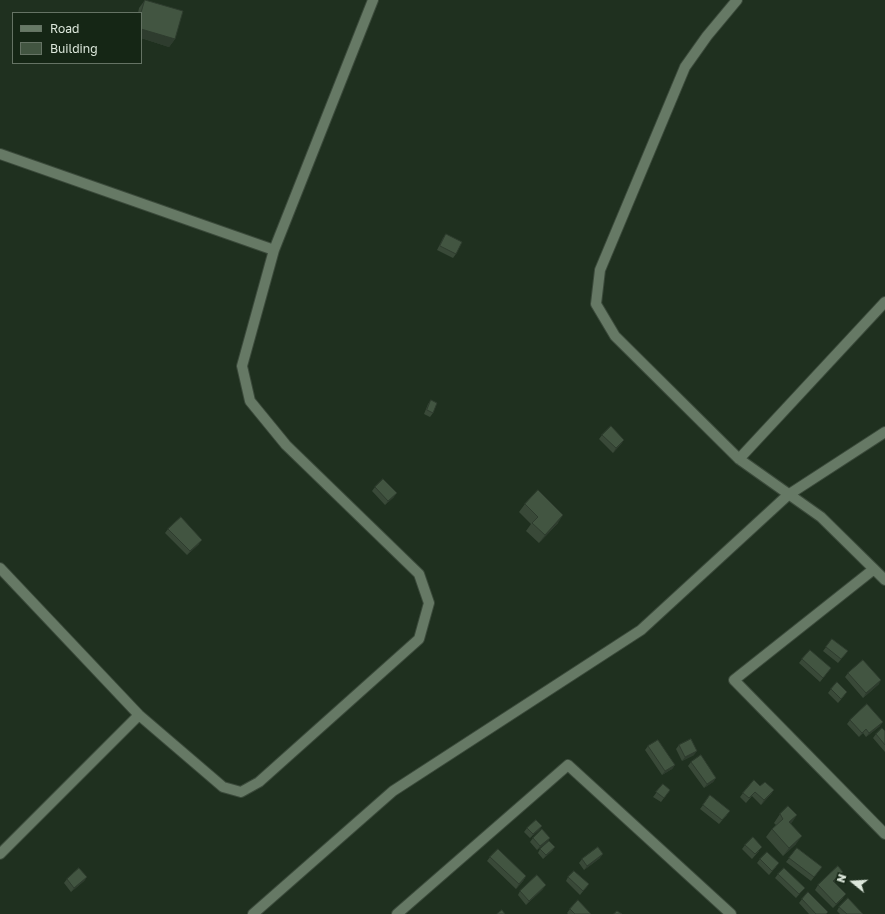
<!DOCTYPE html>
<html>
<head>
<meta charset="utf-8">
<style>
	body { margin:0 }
	#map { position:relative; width:885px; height:914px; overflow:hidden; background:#1f301f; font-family:"Golos Text",sans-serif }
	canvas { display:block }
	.legend { position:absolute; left:12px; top:12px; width:130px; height:52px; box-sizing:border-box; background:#152615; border:1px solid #657364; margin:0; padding:5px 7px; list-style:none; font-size:12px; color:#dce7db }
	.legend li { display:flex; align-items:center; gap:8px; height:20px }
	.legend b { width:20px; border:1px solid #657364 }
	.north { position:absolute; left:833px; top:862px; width:40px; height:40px; -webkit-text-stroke:3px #152615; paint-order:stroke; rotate:288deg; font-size:11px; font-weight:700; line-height:16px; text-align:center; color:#dce7db }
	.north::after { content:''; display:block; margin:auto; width:14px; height:18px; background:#dce7db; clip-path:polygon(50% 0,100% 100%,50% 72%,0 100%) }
</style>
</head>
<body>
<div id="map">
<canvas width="885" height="914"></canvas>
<ul class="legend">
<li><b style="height:5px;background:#667965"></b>Road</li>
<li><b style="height:11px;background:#425541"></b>Building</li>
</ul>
<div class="north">N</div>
</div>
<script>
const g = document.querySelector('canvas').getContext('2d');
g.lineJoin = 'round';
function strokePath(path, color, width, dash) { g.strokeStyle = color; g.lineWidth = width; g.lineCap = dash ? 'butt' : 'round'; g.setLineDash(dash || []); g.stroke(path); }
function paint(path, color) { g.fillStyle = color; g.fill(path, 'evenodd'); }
const minor = new Path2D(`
	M737,0L707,36L685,67L600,270L596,304L615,336L739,459L821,517L885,580
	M0,154L274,250
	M739,459L885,302
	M0,568L139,715L223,787L241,792L259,782L419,639L429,603L419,574L286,445L250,401L242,366L274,250L373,0
	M874,569L734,680L885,834
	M0,854L139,715
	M253,914L393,791L641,630L788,495L885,432
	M397,914L568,765L731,914`);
strokePath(minor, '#3b4a3b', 12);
strokePath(minor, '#667965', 10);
paint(new Path2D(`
	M145,0L175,39L169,47L141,38V13H138L139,8Z
	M446,234L456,254L453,258L437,250L443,238Z
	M431,400L433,413L430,417L424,414L428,404Z
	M602,435L624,440L621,444L613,453L599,439Z
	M375,487L394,497L385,505L372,491Z
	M525,504L558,523L539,543L526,531L531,524L519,512Z
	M168,529L199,544L187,555L165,533Z
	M832,639L848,651L838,663L823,651Z
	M802,659L831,668L820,682L799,663Z
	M848,673L879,684L863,698L845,677Z
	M831,689L844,696L838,703L828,693Z
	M850,720L880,726L866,737L863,733L859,737L847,724Z
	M885,731V752L873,738L876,734Z
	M679,745L694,755L682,761L676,749Z
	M648,746L675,765L672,769L662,775L645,750Z
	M691,762L716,778L713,782L704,788L688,766Z
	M663,784L670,790L661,802L653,797Z
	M760,786L774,790L771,794L761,805L752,796L746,803L740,797L743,793Z
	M703,805L727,815L719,824L700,809Z
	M780,814L791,824L796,844L783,856L766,837L772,829L776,825L774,823Z
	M542,826L539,830L530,838L524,832L527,828Z
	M533,838L547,842L537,850L530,842Z
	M745,845L759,851L752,859L742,849Z
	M555,847L552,851L543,859L538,853L540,849Z
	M797,848L822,867L811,881L786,862Z
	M490,857L526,876L523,881L516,889L487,861Z
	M600,858L584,870L579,863L582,859Z
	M760,859L776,867L769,875L757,863Z
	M778,874L805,888L796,898L775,878Z
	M840,876L834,882L843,898L833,908L815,890L818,885Z
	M87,877L84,881L71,892L64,883L67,879Z
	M568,877L589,884L580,895L566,881Z
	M543,889L526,905L518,895L520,891Z
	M802,899L827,914H809L799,903Z
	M839,907L863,914H840L837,911Z
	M570,909L591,914H568L567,913Z`), '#394938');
paint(new Path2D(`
	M141,29L175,39L169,47L141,38Z
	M624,440L621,444L613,453L616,448Z
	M397,493L394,497L385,505L388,501Z
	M563,515L558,523L539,543L545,535Z
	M202,540L199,544L187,555L190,551Z
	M881,680L879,684L863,698L866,693Z
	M883,722L880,726L866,737L869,733Z
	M866,729L863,733L859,737L862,733Z
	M697,751L694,755L682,761L685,757Z
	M675,765L672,769L662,775L665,771Z
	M716,778L713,782L704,788L707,784Z
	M774,790L771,794L761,805L764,800Z
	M797,815L791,824L789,822Z
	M542,826L539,830L530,838L533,834Z
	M802,836L796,844L783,856L789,848Z
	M550,838L547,842L537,850L540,846Z
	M555,847L552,851L543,859L546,855Z
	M603,854L600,858L584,870L587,866Z
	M843,872L840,876L830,885L833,881Z
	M526,876L523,881L516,889L519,884Z
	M87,877L84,881L71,892L74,888Z
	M546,885L543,889L526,905L529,901Z
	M846,894L843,898L833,908L836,904Z`), '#2e3c2e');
const building = new Path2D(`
	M145,0L183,11L175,39L141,29V13Z
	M446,234L462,242L456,254L440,246Z
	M431,400L437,403L433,413L427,410Z
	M611,426L624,440L616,448L602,435Z
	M383,479L397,493L388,501L375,487Z
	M538,490L563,515L545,535L532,523L538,517L525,504Z
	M181,517L202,540L190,551L168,529Z
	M832,639L848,651L841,659L826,647Z
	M810,650L831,668L823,678L802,659Z
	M863,660L881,680L866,693L848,673Z
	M837,682L847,692L841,699L831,689Z
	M867,704L883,722L869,733L866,729L862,733L850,720Z
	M882,728L885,731V745L876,734Z
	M691,739L697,751L685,757L679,745Z
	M658,740L675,765L665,771L648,746Z
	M701,755L716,778L707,784L691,762Z
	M754,780L760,786L765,782L774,790L764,800L755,792L749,798L743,793Z
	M663,784L670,790L664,798L656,792Z
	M710,795L730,811L722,820L703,805Z
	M788,806L797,815L789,822L802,836L789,848L772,829L783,819L780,814Z
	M536,820L542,826L533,834L527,828Z
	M542,829L550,838L540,846L533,838Z
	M753,837L762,847L755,854L745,845Z
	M549,841L555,847L546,855L540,849Z
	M598,847L603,854L587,866L582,859Z
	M797,848L822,867L814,877L789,858Z
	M498,849L526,876L519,884L490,857Z
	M767,852L779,863L772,871L760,859Z
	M838,866L843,872L833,881L846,894L836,904L818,885Z
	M79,868L87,877L74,888L67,879Z
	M784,868L805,888L799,894L778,874Z
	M574,871L589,884L583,891L568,877Z
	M537,875L546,885L529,901L520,891Z
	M808,892L828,912L826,914H816L802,899Z
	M848,898L863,914H847L839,907Z
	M578,900L591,914H575L570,909Z
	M502,910L505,914H497Z
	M617,911L622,914H614Z`);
paint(building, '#425541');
strokePath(building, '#2e3c2e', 1);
</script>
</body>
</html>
